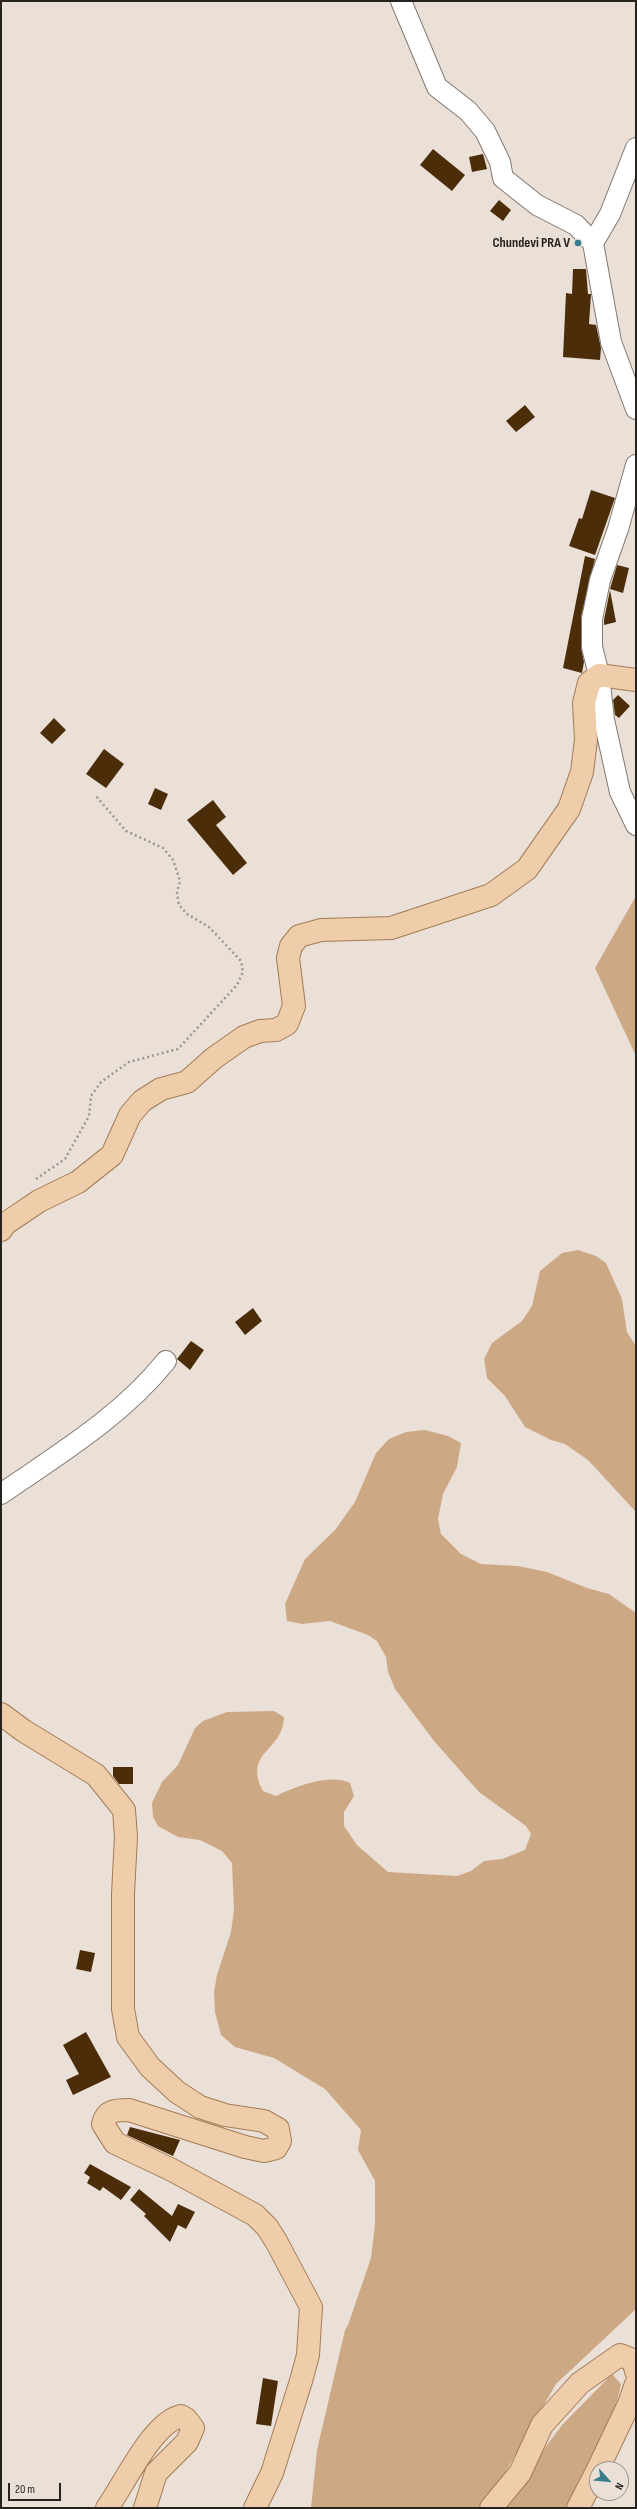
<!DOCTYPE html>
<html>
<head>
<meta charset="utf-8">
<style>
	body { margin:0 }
	#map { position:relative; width:637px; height:2509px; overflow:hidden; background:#ebe0d7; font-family:"Sofia Sans Condensed",sans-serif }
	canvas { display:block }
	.frame { position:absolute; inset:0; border:2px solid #272420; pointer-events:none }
	.north { position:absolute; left:589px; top:2461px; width:40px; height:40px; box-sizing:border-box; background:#ebe0d7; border:1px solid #9d958e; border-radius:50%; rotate:117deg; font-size:11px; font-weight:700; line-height:16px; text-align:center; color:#272420 }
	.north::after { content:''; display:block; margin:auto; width:14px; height:18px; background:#397c8c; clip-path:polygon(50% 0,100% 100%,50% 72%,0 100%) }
	.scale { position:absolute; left:8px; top:2483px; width:53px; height:18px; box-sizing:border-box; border:2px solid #272420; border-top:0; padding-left:5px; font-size:12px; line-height:14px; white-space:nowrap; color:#272420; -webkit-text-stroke:3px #ebe0d7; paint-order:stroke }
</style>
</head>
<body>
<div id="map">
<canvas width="637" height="2509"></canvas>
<div class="frame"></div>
<div class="north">N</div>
<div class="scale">20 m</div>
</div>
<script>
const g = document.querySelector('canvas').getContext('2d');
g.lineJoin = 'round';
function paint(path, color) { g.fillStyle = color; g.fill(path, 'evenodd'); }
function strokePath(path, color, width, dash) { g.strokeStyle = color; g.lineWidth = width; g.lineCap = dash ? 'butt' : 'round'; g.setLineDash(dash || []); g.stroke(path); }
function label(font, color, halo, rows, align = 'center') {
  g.font = font + ' "Sofia Sans Condensed",sans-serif'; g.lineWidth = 4; g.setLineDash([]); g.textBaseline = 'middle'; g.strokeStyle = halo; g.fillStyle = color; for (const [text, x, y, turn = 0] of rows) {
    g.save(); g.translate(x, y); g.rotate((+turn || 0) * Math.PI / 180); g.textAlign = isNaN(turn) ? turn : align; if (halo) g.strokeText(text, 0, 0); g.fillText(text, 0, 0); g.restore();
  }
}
paint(new Path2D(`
	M636,896V1056L595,968Z
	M578,1250L596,1256L606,1263L622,1299L627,1332L636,1346V1512L588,1460L565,1444L551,1440L525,1427L505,1396L487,1378L484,1359L492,1343L522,1321L532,1306L540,1271L562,1253Z
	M425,1430L448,1436L461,1443L457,1467L443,1494L438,1519L441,1534L461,1554L481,1564L518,1566L547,1572L587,1588L609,1594L636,1613V2309L556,2384L502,2478L480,2508H311L317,2450L345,2330L348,2325L371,2258L375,2224V2181L358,2150L361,2130L325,2089L274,2058L235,2047L221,2035L215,2012L214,1992L217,1975L231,1932L234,1910L232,1863L222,1851L200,1840L178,1837L158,1826L153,1817L152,1803L162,1782L178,1765L195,1728L203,1721L227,1712L274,1711L284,1717C283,1752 243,1751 263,1791L276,1796C294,1787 330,1773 350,1783L354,1796L344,1812V1826L357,1845L388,1872L457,1876L471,1871L484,1861L502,1859L525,1850L531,1834L526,1826L479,1792L434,1741L395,1689L388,1672L386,1657L377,1641L368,1635L330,1621L302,1624L287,1621L285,1604L305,1559L335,1530L355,1502L376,1453L389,1439L406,1432Z
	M612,2374L621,2384C613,2428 588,2468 568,2508H500L562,2425Z`), '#cda884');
paint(new Path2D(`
	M433,149L465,175L452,191L420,165Z
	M483,154L487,169L472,172L469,157Z
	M499,200L511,210L503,221L490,211Z
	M573,269H586L588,294H591L589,324L596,325L601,348L600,360L563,357L566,293L572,294Z
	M525,405L535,417L516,432L506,421Z
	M591,490L615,498L595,555L569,546L579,518L582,519Z
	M585,556L595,559L581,617V647L584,662L582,673L563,668Z
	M617,565L629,568L623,593L610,589Z
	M610,590L616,622L604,625V620Z
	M618,695L630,706L619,718L615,715L613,700Z
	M54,718L66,730L52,744L40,733Z
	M104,749L124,764L106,788L86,774Z
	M155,788L168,794L161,810L148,804Z
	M213,800L226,817L216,825L247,863L233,875L187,820Z
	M253,1308L262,1321L245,1335L235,1322Z
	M191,1341L204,1350L190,1370L177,1359Z
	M113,1767H133V1784H119L113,1776Z
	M80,1950L95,1953L91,1972L76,1969Z
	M86,2032L111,2077L73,2095L66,2080L79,2074L63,2045Z
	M130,2127L180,2140L173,2156L127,2135Z
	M90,2164L131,2187L121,2200L103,2187L100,2191L87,2183L90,2177L84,2173Z
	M139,2189L172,2216L178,2204L195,2212L186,2229L178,2225L170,2242L144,2216L146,2214L130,2200Z
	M263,2378L278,2381L271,2426L256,2424Z`), '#4c2d09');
const minor = new Path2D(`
	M401,1L437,87L468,111L485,131L500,162L503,178L537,205L576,225L593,243L611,342L636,409
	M593,243L610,214L636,148
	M636,465L618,529L600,580L592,619V647L599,675L604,720L620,792L636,825
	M1,1494C59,1454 122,1416 166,1361`);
const major = new Path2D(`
	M1,1230L5,1224L39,1201L78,1182L112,1155L130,1115L142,1101L161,1089L187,1082L214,1058L244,1037L260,1031L276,1030L287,1024L294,1006L288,958L291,946L299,936L321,930L391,928L491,895L527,869L569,809L582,772L586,740L584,703L589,683L599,675L636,680
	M1,1714L24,1731L96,1775L124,1810L126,1837L123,1894V2009L128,2037L150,2067L177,2092L200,2107L225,2115L264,2121L278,2129L280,2141L276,2148L264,2151L245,2147L129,2110C116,2110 106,2110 103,2124L115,2143L172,2170L255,2215L267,2227L276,2241L311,2307L308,2355L301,2381L272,2473L255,2508
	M598,2469L629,2404L636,2384
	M107,2508C125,2483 152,2423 181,2416L186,2419L193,2428L187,2442L156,2473L145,2508
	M491,2508L520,2473L542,2425L580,2383L620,2355L633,2360L636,2371
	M578,2508L597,2471`);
strokePath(minor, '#827971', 22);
strokePath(major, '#a27c55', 24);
strokePath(new Path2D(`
	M36,1179L65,1159L89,1116L91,1096L101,1082L129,1062L178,1049L237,985L243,972L241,961L209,927L187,914L179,905L177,893L180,881L173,860L163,848L126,831L96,796`), '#9d958e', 2.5, [2, 3]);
strokePath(minor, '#fff', 20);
strokePath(major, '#efcdaa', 22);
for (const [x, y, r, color] of [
	[578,243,4,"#397c8c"]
]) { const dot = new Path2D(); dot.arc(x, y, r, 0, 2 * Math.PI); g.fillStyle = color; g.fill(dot); strokePath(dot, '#ebe0d7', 1.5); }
label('bold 14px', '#272420', '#ebe0d7', [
	["Chundevi PRA V",570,243]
], 'right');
</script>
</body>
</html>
